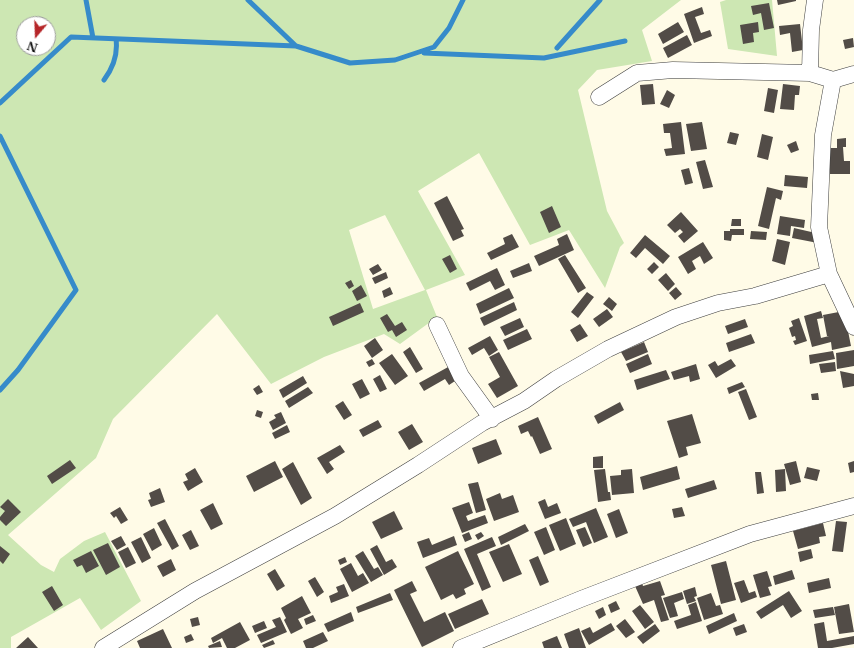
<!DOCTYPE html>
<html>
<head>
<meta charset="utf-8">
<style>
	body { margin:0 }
	#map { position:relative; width:854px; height:648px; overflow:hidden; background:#fffbe7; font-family:"Libre Baskerville",serif }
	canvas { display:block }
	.north { position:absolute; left:16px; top:16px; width:40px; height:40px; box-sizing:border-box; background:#fff; border:1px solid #9d9d9d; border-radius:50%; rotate:199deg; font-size:11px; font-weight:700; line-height:16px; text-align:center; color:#0a0a0a }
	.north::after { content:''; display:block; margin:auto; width:14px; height:18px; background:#b62629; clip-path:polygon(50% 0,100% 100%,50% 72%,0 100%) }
</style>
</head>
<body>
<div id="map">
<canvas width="854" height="648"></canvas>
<div class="north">N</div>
</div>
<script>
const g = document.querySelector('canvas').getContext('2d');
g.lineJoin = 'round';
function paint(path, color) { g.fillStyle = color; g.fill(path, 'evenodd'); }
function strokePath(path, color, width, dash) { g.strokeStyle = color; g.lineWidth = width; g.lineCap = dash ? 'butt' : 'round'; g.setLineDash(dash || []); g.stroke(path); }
paint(new Path2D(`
	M0,0H681L642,30L652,61L597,70L578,90L607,211L624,243L620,247L605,288L569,230L530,245L479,153L418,191L465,275L426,290L437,317L400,344L384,334L324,357L271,384L217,314L113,419L96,458L8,535L41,565L54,572L60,559L84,541L105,532L141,601L101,630L80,598L11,637V648H0ZM24,24H48V48H24ZM385,215L425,290L373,309L349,230Z
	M726,0H772L777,56L728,49L720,2Z`), '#cde7b3');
strokePath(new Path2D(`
	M86,0L93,38
	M248,0L296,46L350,63L395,60L434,47L449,28L463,0
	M557,48L600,0
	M424,53L544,58L625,41
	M104,80C113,68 118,54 116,39
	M0,103L71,37L296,46
	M0,136L76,290L18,370L0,390`), '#368bca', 5);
paint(new Path2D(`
	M777,0H796V1L778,5Z
	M769,3L774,28L764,30L761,13L753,15L751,6Z
	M702,7L704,14L695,17L701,33L710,30L712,36L694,43L684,14Z
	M678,22L684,32L663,44L658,34Z
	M758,22L759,32L753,33L754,42L743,44L740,25Z
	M800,24L803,50L792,52L790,33L780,35L779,26Z
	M687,35L692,45L668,58L663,48Z
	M853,38L854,47L845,49L843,40Z
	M653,84L655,104L642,105L640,85Z
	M783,84L800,86L799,95H795L794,110L780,109Z
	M768,88L778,90L774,113L764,111Z
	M667,90L675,95L669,108L660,104Z
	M681,122L685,154L666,156L664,149L672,148L670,133H664L663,124Z
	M702,122L707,149L691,151L686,124Z
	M730,132L739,134L736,145L727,143Z
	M762,134L773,137L768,160L757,157Z
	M846,138V147H843L844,161H850V174H830L829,148H837V139Z
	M796,141L799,150L791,153L787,145Z
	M705,160L713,187L703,189L696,162Z
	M689,168L693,183L685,185L681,170Z
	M785,175L808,177L807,188L784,186Z
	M767,187L783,191L781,200L776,198L769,229L758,226Z
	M447,196L464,229L461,230L464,236L453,241L434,203Z
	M552,206L561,227L549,233L540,212Z
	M681,212L698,231L684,243L678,236L683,232L680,229L675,233L667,225Z
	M780,216L805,220L804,228L791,226L790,236L777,234Z
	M732,219H741V226H731Z
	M794,228L820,234L818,243L792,238Z
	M730,229H744V235H732L731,241L724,240V231H730Z
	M751,231L767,232L766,240L750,239Z
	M512,234L519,247L491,260L487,253L505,244L503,238Z
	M567,234L574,250L539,266L534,256L559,245L557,239Z
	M645,235L670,256L663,264L645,248L636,258L630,253Z
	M777,239L790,242L785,265L772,261Z
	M703,242L713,258L704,264L700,256L692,261L696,269L688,274L678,257Z
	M450,255L457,269L450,273L442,259Z
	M565,255L586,288L578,293L558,259Z
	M654,262L659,267L652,274L647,269Z
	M529,263L532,271L513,278L510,271Z
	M378,264L382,270L373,275L369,269Z
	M497,268L505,285L495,290L490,281L470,291L466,283Z
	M386,272L388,278L375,284L372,278Z
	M666,273L675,284L668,291L658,280Z
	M351,280L354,286L349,289L345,283Z
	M361,285L367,296L357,301L352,291Z
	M390,287L393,294L384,298L382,291Z
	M676,287L682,294L675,300L669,293Z
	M509,288L514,298L480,314L476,304Z
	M587,292L594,297L578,318L571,312Z
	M609,297L617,304L612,311L603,304Z
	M514,302L517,310L484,326L480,318Z
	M360,303L364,312L333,326L329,317Z
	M607,309L613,317L599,327L593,319Z
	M821,311L823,318L817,319L821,338L829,336H827L823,315L844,311L851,346L832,350L831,342L812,347L804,316Z
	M387,314L395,326L402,322L407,330L396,337L392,330L388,332L380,318Z
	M520,318L524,327L505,336L500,327Z
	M799,318L807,341L795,345L793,341L796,340L795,336L792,337L789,328L793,326L791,321Z
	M745,319L748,327L728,334L725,326Z
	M580,324L588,336L577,342L570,330Z
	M527,329L532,339L508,350L503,340Z
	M751,334L755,343L729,352L726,343Z
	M490,336L498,350L489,356L484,348L472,355L468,348Z
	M375,338L383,350L372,358L364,346Z
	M644,342L648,352L626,361L621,352Z
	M410,347L423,369L416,373L403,352Z
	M854,350V366L837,369L836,353Z
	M833,351L835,359L810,364L809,355Z
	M499,352L518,386L497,398L488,384L500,377L489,357Z
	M392,354L408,376L395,385L379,363Z
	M648,354L652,364L630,373L626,364Z
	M372,359L375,364L369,367L366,362Z
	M731,359L736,366L716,378L708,365L715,361L718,366Z
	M835,362L836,371L821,373L819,364Z
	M696,364L700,379L690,382L689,376L674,380L671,372Z
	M450,366L458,379L449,385L445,379L424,391L419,383Z
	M666,370L670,379L637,390L634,380Z
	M840,371L854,374V386L843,388Z
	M380,375L387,389L380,392L373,379Z
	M303,376L307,383L283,398L279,390Z
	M362,379L370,394L360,399L352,384Z
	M742,382L745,387L729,394L727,388Z
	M259,385L263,392L257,395L253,389Z
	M308,387L313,393L289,408L285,401Z
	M746,389L757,417L749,420L738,392Z
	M818,393L819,400H812L811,394Z
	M343,401L352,415L344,420L335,406Z
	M620,402L624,410L598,424L594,416Z
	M257,410L263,412L261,418L255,416Z
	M281,412L286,423L273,430L269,422L276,418L274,415Z
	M692,414L701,443L686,447L688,455L679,458L667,421Z
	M538,417L552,449L540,454L532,436L531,437L528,431L521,434L518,426Z
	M378,420L382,427L363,437L359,430Z
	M412,424L423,442L409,450L398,432Z
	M287,425L290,432L275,439L272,433Z
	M496,439L502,454L478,464L472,448Z
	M340,445L345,452L329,462L334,469L327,474L317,458Z
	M603,456V468H593V457Z
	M70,460L76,468L52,484L47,476Z
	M275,461L283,477L254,492L246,476Z
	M796,461L801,482L790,485L784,464Z
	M854,461V472L850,473L848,463Z
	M293,462L312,498L301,505L282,469Z
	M677,466L680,479L643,490L640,477Z
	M807,467L820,470L817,481L804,478Z
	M195,468L203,482L188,491L183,482L188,480L185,474Z
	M605,469L608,492H610L611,500L598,502L594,470Z
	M632,469L634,493L612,495L610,476L621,475V470Z
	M785,469L786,491L776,492L775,470Z
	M755,472H761L764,493L757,494Z
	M714,480L717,489L688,498L685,489Z
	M478,482L486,510L476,513L468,484Z
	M160,488L165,502L151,507L148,500L151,499L149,493Z
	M500,493L502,499L513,495L519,512L494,521L486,499Z
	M8,499L21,512L6,526L0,520V517L5,511L0,507Z
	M545,499L548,507L557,503L561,513L545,519L538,502Z
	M469,502L473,513L466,516L468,521L485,515L488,523L462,533L452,508Z
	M213,503L223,524L211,530L200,510Z
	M120,507L128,520L121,524L116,516L114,518L110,513Z
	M682,507L685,516L674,518L672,509Z
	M596,508L608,537L594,543L586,522L573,527L569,519Z
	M619,509L628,533L616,538L607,514Z
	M394,511L403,529L381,539L372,522Z
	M566,518L576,544L560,551L549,525Z
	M165,519L179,546L172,550L157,523Z
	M836,521L847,522L843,552L832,551Z
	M823,523L826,536L819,537L820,543L798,549L793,531Z
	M525,524L529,531L501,545L498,537Z
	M546,527L555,550L544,555L534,532Z
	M585,527L592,543L583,547L576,530Z
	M154,528L162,545L152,551L143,534Z
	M191,530L199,546L190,550L182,535Z
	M469,532L472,539L465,542L462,535Z
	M481,532L484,536L478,540L475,535Z
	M121,536L126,545L117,550L111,541Z
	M454,536L457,545L423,558L417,542L429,538L432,545Z
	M141,537L151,558L142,563L131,542Z
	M492,537L496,546L477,554L491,587L482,591L464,549Z
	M108,543L120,567L106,575L93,550Z
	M509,544L522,574L503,582L489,552Z
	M377,545L386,562L392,559L397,567L384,575L370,549Z
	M0,546L10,554L3,564L0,561Z
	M128,547L136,563L126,568L118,552Z
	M811,549L813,558L800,562L798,552Z
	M91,551L99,566L86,573L82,565L77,567L73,560Z
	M363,551L374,569L378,567L383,575L371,582L355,556Z
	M458,551L474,584L464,589L466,594L456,599L453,594L441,600L425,567Z
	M538,556L549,582L540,586L529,560Z
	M345,557L347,562L340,565L338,560Z
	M171,559L176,570L163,577L157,566Z
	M726,561L736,600L721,604L711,565Z
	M351,563L358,576L363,573L369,583L352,592L340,569Z
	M275,569L285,586L277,591L267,574Z
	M792,570L795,579L775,585L773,576Z
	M767,571L772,586L768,587L771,595L760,598L753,575Z
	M315,577L324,592L317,597L308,581Z
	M829,578L831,588L809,593L807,583Z
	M744,580L749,593L755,591L757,597L741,603L734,583Z
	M412,581L417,591L410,594L424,622L445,612L454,631L422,647L394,590Z
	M660,581L665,595L661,596L669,620L661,622L654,600L643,604L635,586L642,583L643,586Z
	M344,584L349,596L331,603L329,596L338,592L336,587Z
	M52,586L63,605L54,611L42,592Z
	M695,587L697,596L694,597L696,601L687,604L683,591Z
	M789,591L802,611L791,618L783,605L761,619L756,612Z
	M682,592L684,599L674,603L678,616L670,618L663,598Z
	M390,593L393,600L358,613L356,607Z
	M711,593L716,606L720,605L723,614L704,620L697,598Z
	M302,596L311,613L298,619L303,628L291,634L284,620L286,618L281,608Z
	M482,599L489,614L455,629L448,614Z
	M616,601L620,609L611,613L608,605Z
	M696,602L702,621L677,629L674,621L691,615L688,605Z
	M849,604L854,632L839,634L834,607Z
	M640,605L654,622L645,629L632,611Z
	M603,607L606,615L599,619L595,611Z
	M833,607L835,615L815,618L813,610Z
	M351,612L354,621L328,632L324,624Z
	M734,613L737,621L709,634L706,626Z
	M313,615L316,621L306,625L304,619Z
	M198,617L200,625L192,627L190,619Z
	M280,617L287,632L261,643L257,635L276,627L272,620Z
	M625,619L635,632L626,638L616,626Z
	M264,621L267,628L255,633L252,626Z
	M240,622L250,640L235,648H227L222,638L213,643L211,638Z
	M824,622L827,641L854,636V644L832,648H818L814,624Z
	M611,623L615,630L589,645L581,631L590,627L593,633Z
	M655,624L660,631L643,644L637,637Z
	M744,624L747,632L736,636L733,628Z
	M579,628L586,648H569L564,634Z
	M163,629L172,648H140L137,641Z
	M323,632L328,641L313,648H306L303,641Z
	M191,634L194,640L186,643L184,637Z
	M557,636L562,648H544L542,642Z
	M28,637L38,648H16Z
	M273,640L275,644L264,648L262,645Z
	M220,641L222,647L209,648L208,646Z`), '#524c47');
const minor = new Path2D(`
	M810,73L811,30L815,0
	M833,80L823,135L819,227L829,274L854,327
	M599,97L637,73L673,70L810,73L833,80L854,74
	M437,325L461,376L492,419
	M103,648L195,591L335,516L418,465L482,423L524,401L556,379L608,349L676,317L718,303L755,296L829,274
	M461,648L581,599L750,534L854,506`);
strokePath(minor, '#3d3d3d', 17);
strokePath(minor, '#fff', 16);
</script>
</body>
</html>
